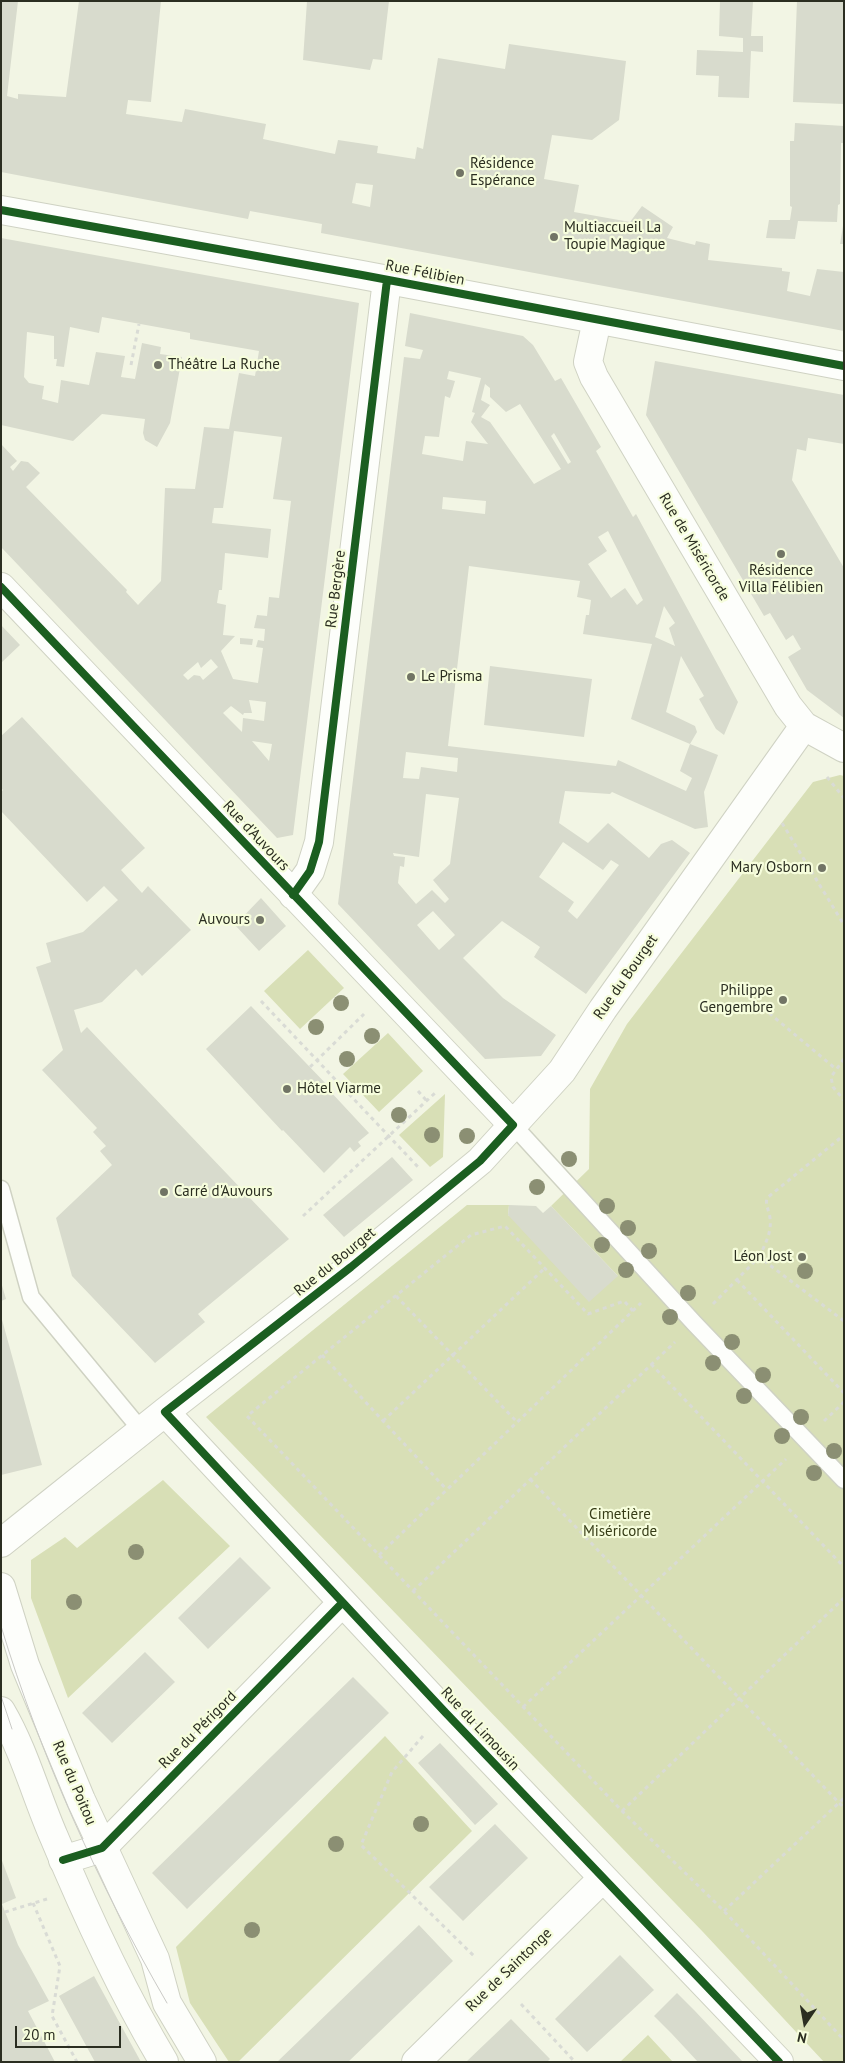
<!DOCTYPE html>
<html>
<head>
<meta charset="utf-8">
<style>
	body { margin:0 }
	#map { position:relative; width:845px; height:2063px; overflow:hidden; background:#f2f5e4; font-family:"PT Sans",sans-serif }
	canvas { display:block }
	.frame { position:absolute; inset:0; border:2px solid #2b2e21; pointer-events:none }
	.north { position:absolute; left:780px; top:1998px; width:50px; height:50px; -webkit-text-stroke:4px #f6fddc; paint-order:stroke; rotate:192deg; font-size:14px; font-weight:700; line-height:20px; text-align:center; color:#2b2e21 }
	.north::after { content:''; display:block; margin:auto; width:18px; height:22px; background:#2b2e21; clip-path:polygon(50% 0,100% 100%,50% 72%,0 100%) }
	.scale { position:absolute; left:15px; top:2026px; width:106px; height:22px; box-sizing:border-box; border:2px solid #2b2e21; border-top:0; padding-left:6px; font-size:15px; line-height:18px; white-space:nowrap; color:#2b2e21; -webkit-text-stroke:4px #f6fddc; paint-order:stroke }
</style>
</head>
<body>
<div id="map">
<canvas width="845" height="2063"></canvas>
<div class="frame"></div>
<div class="north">N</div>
<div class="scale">20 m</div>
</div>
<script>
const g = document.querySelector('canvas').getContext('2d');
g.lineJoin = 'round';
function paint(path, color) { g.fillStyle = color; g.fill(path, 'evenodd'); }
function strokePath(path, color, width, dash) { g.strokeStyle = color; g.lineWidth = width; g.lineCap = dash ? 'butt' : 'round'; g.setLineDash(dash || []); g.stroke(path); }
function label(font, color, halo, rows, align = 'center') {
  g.font = font + ' "PT Sans",sans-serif'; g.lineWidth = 4.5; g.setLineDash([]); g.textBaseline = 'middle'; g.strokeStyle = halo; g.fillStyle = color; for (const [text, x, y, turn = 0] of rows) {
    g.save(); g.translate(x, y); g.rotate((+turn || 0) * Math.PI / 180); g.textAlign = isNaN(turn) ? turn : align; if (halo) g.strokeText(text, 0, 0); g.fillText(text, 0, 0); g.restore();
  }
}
paint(new Path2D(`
	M840,775L844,776V2062H824L703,1932L206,1417L467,1205H509L508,1215L618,1276L551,1206L589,1169L590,1089L627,1024L813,782Z
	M308,950L344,988L300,1029L264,991Z
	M388,1033L423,1071L379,1112L343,1074Z
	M445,1094L443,1157L430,1167L399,1135Z
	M163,1480L230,1546L68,1698L31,1598V1560L65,1537L77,1548Z
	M385,1736L472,1831L238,2062H229L190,2003L176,1947Z
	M648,2035L673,2062H620Z`), '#d8dfb6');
paint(new Path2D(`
	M1,1H18L7,96L18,99V94L66,97L79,1H161L151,102L128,100L126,114L182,122L185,109L266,124L263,139L335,154L338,140L378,146L377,153L415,159L417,147L423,149L438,58L505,69L509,44L626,61L619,120L592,140L552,135L544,179L579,185L574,212L630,222L642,206L673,227L667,238L695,245L696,241L710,244L708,260L782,268V271L790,272L787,291L810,296L817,269L844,272V331L321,233L322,224L250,211L248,219L1,172ZM356,183L373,185L370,207L352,203Z
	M307,1H389L382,60L373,59L370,70L303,60Z
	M720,1H753L751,36H763V52L751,51L749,98L718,97L719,76L696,75L697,50L743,52V38L719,36Z
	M797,1H844V104L793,102Z
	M795,123L844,126V143H841L840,204L838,205L837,222L798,221L795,239L766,238L769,220H790L792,207L790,206V141H794Z
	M843,226L844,244H840Z
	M1,238L359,303L293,835L277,838L1,547V444L17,461L10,467L13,471L21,461L28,462L40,473L26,487L127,590L126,592L138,605L161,581L165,488L195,489L204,427L229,429L239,373L255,376L259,351L190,339V333L102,317L99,333L70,327L64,367L56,366L57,359H54V336L27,332L24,377L29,383L44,386L42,399L58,403L61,380L89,385L96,352L125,356L121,377L135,379L142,343L161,347L160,354L182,357L170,423L157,447L145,440L143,433L145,419L102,414L73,441L1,425ZM234,431L282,437L273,499L291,501L279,598L269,597L267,616L257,615L254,628L265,629L264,641L258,640L256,647L263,648L258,683L233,679L221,651L235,636L223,635L226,605L217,603L219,590H222L225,553L268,558L271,529L212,523L214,508H223ZM211,659L218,667L203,680L200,676L194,675L188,680L183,675L198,662L201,668ZM249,700L266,702L264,721L243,718L242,732L223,713L231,706L243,715L244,713H252ZM252,741L272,744L269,761Z
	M410,313L523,336L533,345L555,381L561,378L601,447L596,451L633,517L636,514L738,702L724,735L716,729L699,699L704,696L681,656L666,712L695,726L697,732L690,744L718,755L704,792L708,827L695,829L612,792L610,794L565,791L559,823L588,843L608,823L649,858L661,844L672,840L690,853L586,994L534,957L540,947L502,921L463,958L503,998L556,1035L541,1056L485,1059L338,904L404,357L420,359L423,350L405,346ZM449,371L481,378L472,412L475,413L471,422L488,444L466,441L463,461L422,454L425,436L439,437L445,396L450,398L455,381L447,379ZM485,384L490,388V397L506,412L520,404L561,469L534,484L490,422L481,417L490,405L481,400ZM554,433L571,462L568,464L551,436ZM443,497L486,501L485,514L442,509ZM608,531L643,600L637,605L625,588L611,598L588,564L607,551L598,537ZM469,566L580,581L577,597L591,600L589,615H586L583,634L652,644L631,719L690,744L680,771L692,778L686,791L618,760L616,766L448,746ZM664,606L675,623L669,628L675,646L655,637ZM406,752L458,758L457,772L421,767L419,779L403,778ZM426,794L459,798L450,864L433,880L449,899L445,903L432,890L416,904L398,883L400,866L404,867L405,857L394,856L393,853L419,857ZM563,842L603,870L611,860L619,865L577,919L568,911L574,902L539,877ZM433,911L455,935L439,950L417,925Z
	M655,361L844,395V444L808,438L806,451L797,449L792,480L844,568V718L807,690L788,657L801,649L793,635L786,640L770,613L764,616L646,415Z
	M1,625L20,645L1,663Z
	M240,638L253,639L252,645L240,644Z
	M490,666L592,679L584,737L484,725Z
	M22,717L145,848L121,870L142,893L148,886L191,930L142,976L136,969L102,1002L74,1010L81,1033L87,1027L289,1239L198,1314L205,1322L155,1363L72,1276L56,1218L112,1165L100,1151L106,1146L93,1132L97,1128L42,1070L63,1050L36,967L51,962L46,943L83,932L118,900L104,886L87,902L1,811V792L3,790L1,788V736Z
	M261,898L286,926L259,951L235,925Z
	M251,1006L331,1089L329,1090L369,1133L358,1142L361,1146L354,1152L350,1147L324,1173L283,1130L282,1131L206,1049Z
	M392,1157L413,1180L344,1237L323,1215Z
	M509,1205L536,1206L543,1213L551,1206L618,1276L589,1302L508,1215Z
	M1,1282L6,1299L1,1301Z
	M1,1316L42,1465L1,1475Z
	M240,1557L271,1588L208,1649L178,1618Z
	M145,1652L175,1682L112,1743L82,1713Z
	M353,1677L389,1713L187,1909L152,1873Z
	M440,1743L498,1804L475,1825L418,1763Z
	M495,1824L528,1858L463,1921L429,1887Z
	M1,1858L16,1898L2,1904L18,1945L49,2001L28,2011L55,2062H1Z
	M419,1925L453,1961L348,2062H277Z
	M620,1955L654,1990L587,2052L555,2019Z
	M94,1976L141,2062H95L59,1996Z
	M677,1993L695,2011L743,2062H698L672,2034L654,2016Z
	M511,2019L550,2059L547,2062H466Z`), '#d8dbcd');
const service = new Path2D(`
	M513,1125L694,1323L844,1480
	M1,1189L31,1297L142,1431`);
const minor = new Path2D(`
	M597,320L588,362L594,377L788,706L804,726L844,748
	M1,587L513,1125
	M293,895L310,871L319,842L387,280
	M165,1412L444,1711L779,2062
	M1,1543L165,1412L351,1267L480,1161L562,1071L603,1009L804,726
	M63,1860L102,1848L342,1603
	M416,2062L602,1879`);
const tertiary = new Path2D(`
	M1,210L362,275L844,366
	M1,1587L25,1665L81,1800L155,1959L167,2003L202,2062
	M1,1711C24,1750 36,1796 54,1837C86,1914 121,1990 164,2062`);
strokePath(service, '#cfd2c3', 19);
strokePath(minor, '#cfd2c3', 30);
strokePath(tertiary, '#cfd2c3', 30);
strokePath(new Path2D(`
	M131,365L139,324
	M827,777L844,798
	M782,823L844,925
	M261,1001L419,1168
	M763,1008L836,1069
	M844,1059L831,1077L833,1087L844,1100
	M310,1067L364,1014
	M418,1091L426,1100
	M303,1216L435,1093
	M759,1257C765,1245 772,1232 770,1218C769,1210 765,1205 767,1198L844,1135
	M737,1280L844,1393
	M396,1296L517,1422
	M713,1304L759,1257L844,1321
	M633,1311L624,1301L588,1314L505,1226L471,1235L247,1416L622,1811L724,1911L844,2040
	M322,1355L447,1490
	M651,1364L844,1567
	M383,1421L545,1268
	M824,1421L844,1402
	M530,1479L844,1808
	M379,1555L641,1303
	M413,1591L675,1342
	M523,1707L786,1459
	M423,1736L392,1772L361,1845L476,1958
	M622,1811L844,1598
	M33,1903L60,1966L52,2016L77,2062
	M724,1911L844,1798
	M5,1912L47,1899
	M521,2004L575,2062`), '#d9dbd5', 3, [4, 4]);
strokePath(service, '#fdfefb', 16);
strokePath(minor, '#fdfefb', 28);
strokePath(tertiary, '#fdfefb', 28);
strokePath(new Path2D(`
	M1,1626C40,1755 99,1886 167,2003
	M1,1696L12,1729`), '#cacac6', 1);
strokePath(new Path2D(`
	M1,210L362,275L844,366
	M1,587L513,1125L480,1161L351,1267L165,1412L444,1711L779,2062
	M293,895L310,871L319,842L387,280
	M63,1860L102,1848L342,1603`), '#1b5e20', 8);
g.fillStyle = '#8b8f73';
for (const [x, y] of [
	[341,1003],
	[316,1027],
	[372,1036],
	[347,1059],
	[399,1115],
	[432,1135],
	[467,1136],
	[569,1159],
	[537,1187],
	[607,1206],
	[628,1228],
	[602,1245],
	[649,1251],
	[626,1270],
	[805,1271],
	[688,1293],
	[670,1317],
	[732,1342],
	[713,1363],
	[763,1375],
	[744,1396],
	[801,1417],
	[782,1436],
	[834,1451],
	[814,1473],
	[136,1552],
	[74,1602],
	[421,1824],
	[336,1844],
	[252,1930]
]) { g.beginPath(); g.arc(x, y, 8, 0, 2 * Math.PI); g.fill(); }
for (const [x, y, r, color] of [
	[460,173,5,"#717465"],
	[554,237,5,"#717465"],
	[158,365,5,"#717465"],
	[781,554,5,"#717465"],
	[411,677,5,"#717465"],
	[822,868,5,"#717465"],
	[260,920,5,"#717465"],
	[783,1000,5,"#717465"],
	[287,1089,5,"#717465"],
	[164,1192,5,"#717465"],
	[802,1257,5,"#717465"]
]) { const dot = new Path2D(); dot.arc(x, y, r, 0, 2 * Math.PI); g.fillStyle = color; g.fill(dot); strokePath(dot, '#f6fddc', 2); }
label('15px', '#2b2e21', '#f6fddc', [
	["Résidence",470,164],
	["Espérance",470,181],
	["Multiaccueil La",564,228],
	["Toupie Magique",564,245],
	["Théâtre La Ruche",168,365],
	["Résidence",781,571,"center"],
	["Villa Félibien",781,588,"center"],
	["Le Prisma",421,677],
	["Mary Osborn",812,868,"right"],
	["Auvours",250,920,"right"],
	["Philippe",773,991,"right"],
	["Gengembre",773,1008,"right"],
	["Hôtel Viarme",297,1089],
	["Carré d'Auvours",174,1192],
	["Léon Jost",792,1257,"right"]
], 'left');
label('15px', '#2b2e21', '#f6fddc', [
	["Rue Félibien",425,273,11],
	["Rue de Miséricorde",694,547,59],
	["Rue Bergère",336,589,-83],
	["Rue d'Auvours",256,836,47],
	["Rue du Bourget",626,977,-55],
	["Rue du Bourget",335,1262,-39],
	["Rue du Limousin",480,1729,47],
	["Rue du Périgord",198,1730,-45],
	["Rue du Poitou",74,1783,67],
	["Rue de Saintonge",509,1970,-44]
]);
label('15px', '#363c16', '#f6fddc', [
	["Cimetière",620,1515],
	["Miséricorde",620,1532]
]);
</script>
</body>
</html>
